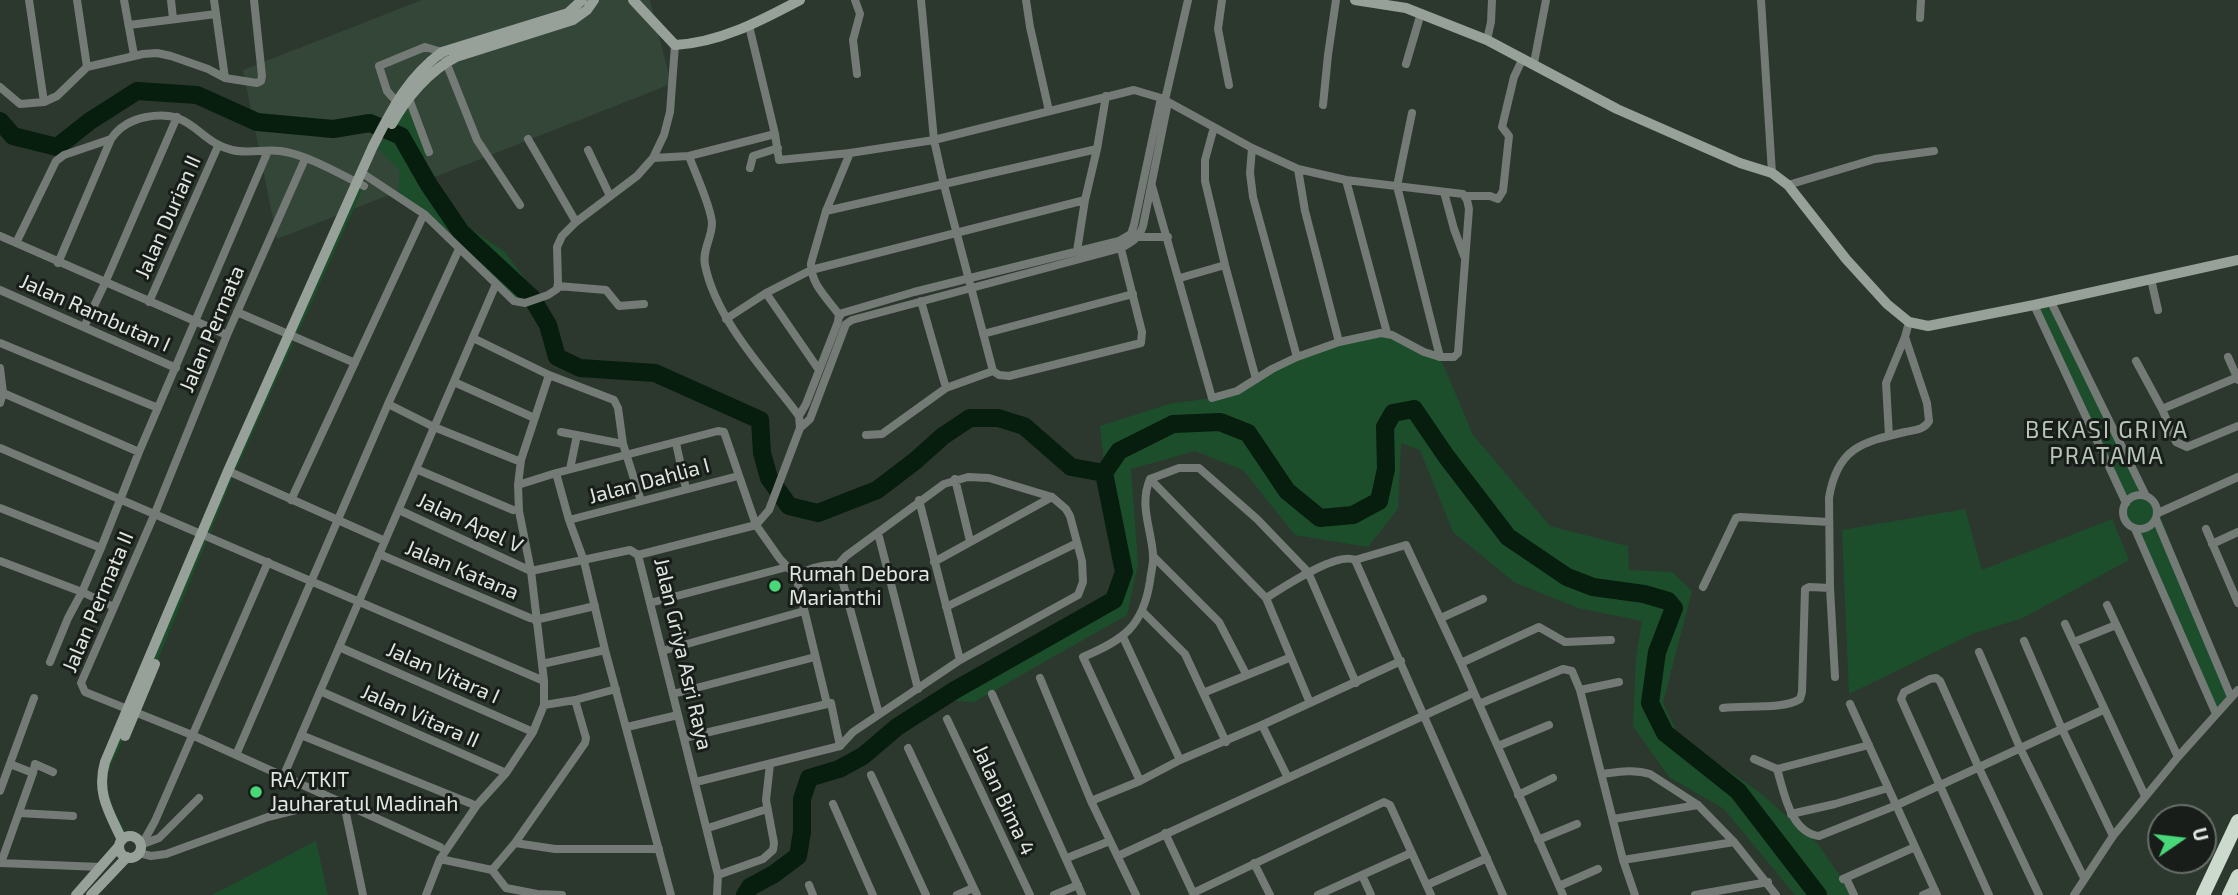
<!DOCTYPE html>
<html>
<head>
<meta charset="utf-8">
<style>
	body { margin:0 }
	#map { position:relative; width:2238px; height:895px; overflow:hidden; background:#2c382e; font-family:"Exo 2",sans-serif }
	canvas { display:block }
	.north { position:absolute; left:2147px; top:804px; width:70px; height:70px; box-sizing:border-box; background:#181d19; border:2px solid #686e69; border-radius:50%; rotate:76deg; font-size:19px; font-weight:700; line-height:28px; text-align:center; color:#e0e7e1 }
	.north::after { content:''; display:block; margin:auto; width:24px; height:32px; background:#48d779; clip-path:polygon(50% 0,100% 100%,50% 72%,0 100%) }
</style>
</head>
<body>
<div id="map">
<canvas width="2238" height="895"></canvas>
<div class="north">U</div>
</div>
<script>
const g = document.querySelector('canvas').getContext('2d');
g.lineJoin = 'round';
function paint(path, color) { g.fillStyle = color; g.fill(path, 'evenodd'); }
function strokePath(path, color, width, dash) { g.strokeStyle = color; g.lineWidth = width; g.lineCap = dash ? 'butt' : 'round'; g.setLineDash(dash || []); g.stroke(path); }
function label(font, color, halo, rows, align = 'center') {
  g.font = font + ' "Exo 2",sans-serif'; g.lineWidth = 6; g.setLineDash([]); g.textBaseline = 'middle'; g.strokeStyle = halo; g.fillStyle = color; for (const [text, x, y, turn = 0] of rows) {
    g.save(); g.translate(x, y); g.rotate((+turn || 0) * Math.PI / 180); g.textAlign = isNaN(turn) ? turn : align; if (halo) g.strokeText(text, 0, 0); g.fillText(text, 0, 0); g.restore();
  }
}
paint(new Path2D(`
	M422,0H650L671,84L277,239L243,70Z`), '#344638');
paint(new Path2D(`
	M410,97L429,152L421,162L471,229L505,252L539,298L520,304L398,196L400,171L378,149L396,116Z
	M358,183L364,186L234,474L136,713L111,765L107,778L108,792L113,808L127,836L122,840L107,809L105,762Z
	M2051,302L2146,496L2155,503L2157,508L2231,697L2216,714L2136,529C2124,524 2121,514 2125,502L2034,305Z
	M1382,333L1440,357L1473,435L1550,526L1628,546L1629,570L1672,572L1692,591L1663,703L1679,737L1758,791L1816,842L1854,895H1795L1724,809L1669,777L1633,726L1636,657L1642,621L1578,608L1514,582L1453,532L1420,450L1401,443L1398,509L1368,547L1295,535L1243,470L1195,451L1131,469L1138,564L1127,615L974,702L939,700L1114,600L1124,572L1111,527L1100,426L1169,404L1212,398L1237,391L1297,357Z
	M1965,509L1982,570L2112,519L2129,560L2023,618L1972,634L1849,694L1842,530Z
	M316,841L328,895H212Z`), '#1c4e2b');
strokePath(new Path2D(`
	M0,121L13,136L57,147L90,121L137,91L197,95L257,122L333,129L370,123L401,136L429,185L461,232L532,298L548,325L557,357L580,368L655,373L760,420L762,453L769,478L789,506L818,513L877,490L915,461L943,436L970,418H998L1024,426L1071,467L1104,473L1119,451L1173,424L1220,422L1248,433L1287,491L1320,518L1353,515L1379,501L1386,469L1385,427L1393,413L1414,409L1446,456L1508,537L1567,577L1593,587L1644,594L1668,601L1674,608L1657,652L1650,703L1665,733L1738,791L1818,895
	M745,895L750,887L774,874L798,856L802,832V799L809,778L839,769L863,756L897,727L955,690L1114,600L1124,572L1104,473`), '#071d0d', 18);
strokePath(new Path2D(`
	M29,0L44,102
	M77,0L87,67
	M124,0L134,55
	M171,0L173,19
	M214,0L225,78
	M855,0L860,14L853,40L857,74
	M921,0L934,140L944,185L993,371L999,375L1009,376L1141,343L1142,332L1119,241
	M1026,0L1030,27L1049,111
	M1222,0L1218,29L1229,85
	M1761,0L1772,173
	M1920,18L1921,0
	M129,25L216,14
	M749,26L775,134L779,160L850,153L934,140L1134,90L1161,98L1252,148L1298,169L1346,180L1463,194L1467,200L1469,209L1458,353L1454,357H1440L1424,352L1392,335L1381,333L1339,342L1297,357L1272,369L1237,391L1212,398L1152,186
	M1487,40L1491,22L1492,0
	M1534,63L1546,0
	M1406,64L1421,13
	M0,87L20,104L44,102L57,96L87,67L143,54L157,53L171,56L208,69L225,78L257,83L261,81L262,76L254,0
	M408,96L429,152
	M1165,100L1188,0
	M396,101L387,91L379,66L425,47L442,52L477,140L520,205
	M1323,105L1328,55L1336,0
	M1412,113L1397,186L1440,357
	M1214,127L1205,160V181L1225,265L1256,379
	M528,139L576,222
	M1252,148L1250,173L1253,197L1297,357
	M588,150L610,196
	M689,156L775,134
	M653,158L689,156C695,173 711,206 712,223C712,238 702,250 705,265C716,320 766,372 799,416L800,428L769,510L756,525L638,555L718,875L717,895
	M305,159L227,335L155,513L81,683L85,692L192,735L440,847
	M750,168L753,156L778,148
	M1298,169L1305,211L1339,342
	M362,173L424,214L514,301L525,303L548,295L557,289L558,283L557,247L562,236L576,222L637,176L653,158L664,135L670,112L675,45
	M1346,180L1387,333
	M1788,185L1875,159L1934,151
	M1444,192L1454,229L1464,256
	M1465,196H1490L1498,199L1503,191L1509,136L1502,127L1514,77L1523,58
	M826,211L1097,149L1106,96
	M0,236L227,335
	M1138,237H1168
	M16,243L56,161L64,155L111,139
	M459,249L388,404L434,427L516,460
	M1077,251L1085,200
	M58,263L111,139C119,127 131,120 146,117C193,108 196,141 232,150C248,154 264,149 280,151C306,154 340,174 364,186
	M1180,278L1225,265
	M2151,279L2158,310
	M558,286L606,290L619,306L644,304
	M0,290L176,368
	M766,293L819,370
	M921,301L946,388
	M149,302L218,146
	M2051,302L2146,496
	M2034,305L2126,503
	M237,312L355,363
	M840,316C829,300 810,284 811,263L826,211L850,153
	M726,319L766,293L811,270L1085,200L1097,149
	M84,327L105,283L177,117
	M983,334L1133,294
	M473,338L549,375L614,400L618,408L623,444L641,501
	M0,343L158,408
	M2228,357L2237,377
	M2136,361L2162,409L2176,442L2187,447L2238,426
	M0,368L3,393L0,403
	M454,382L530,416
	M3,393L139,452
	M2162,409L2233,379L2237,377L2238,380
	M799,416L806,404L838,322L839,314L914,292L1119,241L1131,234L1134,225L1161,98
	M800,428L810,419L846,324L852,320L1121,248C1132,242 1139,238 1143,226L1168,102
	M561,432L623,444
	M866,435L882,434L946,388L993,371
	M1889,436L1886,383L1905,337
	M676,443L686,489
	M0,448L544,681
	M416,469L513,510
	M570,469L577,435
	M228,471L385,541
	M556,473L569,520L584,561L605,650L671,895
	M955,479L970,541
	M1150,479L1266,598L1310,703
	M518,485L556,473L718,431L724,432L756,525L780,559L796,576C810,568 823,564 838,565L846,556L944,484L968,477L989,478L1052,497L1066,509L1070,516L1082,561L1083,582L1078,595L960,660L853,732L840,746L696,782
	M2123 512a17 17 0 1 1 34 0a17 17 0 1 1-34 0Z
	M291,500L424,214
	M919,500L960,660
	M0,508L101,548
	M399,510L531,571L630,550L638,555
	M2158,513L2238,477
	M2156,519L2231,697
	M569,520L738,476
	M2135,529L2216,714
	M2206,529L2238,603
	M878,533L918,689
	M2212,544L2238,532
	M379,554L530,618
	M1153,556L1219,622L1246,674
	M1355,560L1503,895
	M0,561L82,592L114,607
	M934,562L1052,497
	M838,565L879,714
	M796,576L827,704L831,703L840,746
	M1703,587L1736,518L1740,517L1829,522
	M1266,598C1282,588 1337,551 1355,560L1406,545L1461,663L1563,895
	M650,603L787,567
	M2107,605L2178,757
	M946,607L1077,543
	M1142,611L1185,654L1226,742
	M1441,618L1483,599
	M535,620L595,606
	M2065,624L2145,796
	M1123,637L1180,760L1262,725L1288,778
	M2024,641L2062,729L2113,836
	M2074,642L2116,625
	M339,647L533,732
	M662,651L804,611
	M1979,652L2020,748L2084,878
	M50,662L68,618L82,592L101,548L139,452L268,151
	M1461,663L1539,627L1565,642L1611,640
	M542,664L605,650
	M1835,677L1830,588L1829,498C1837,448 1862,442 1905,432C1915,430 1924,430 1929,421L1927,403L1905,337L1909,322
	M1040,678L1091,801L1136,895
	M1580,690L1619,682
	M320,691L506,773
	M1203,693L1289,658
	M673,694L815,657
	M992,694L1082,895
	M1479,704L1563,669L1572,671L1580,690L1623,860L1635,895
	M1850,704L1937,895
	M544,705L575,700L616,689
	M1723,708C1746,705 1782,710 1800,699L1802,692L1805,589L1809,587L1830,588
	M947,719L1030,895
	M1262,725L1401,661
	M627,727L678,715
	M301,735L472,804
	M684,738L827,704
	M1498,746L1549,725
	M908,748L977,895
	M236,755L388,404
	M1754,759L1777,769L1869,745
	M1777,769C1784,792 1790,832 1819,836L1897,805L2103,710
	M33,773L35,764L53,772
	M1602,774C1618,772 1634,769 1650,774L1698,805L1734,842L1776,895
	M871,775L926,895
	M283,777L496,284
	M1140,781L1083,657C1123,640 1143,627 1150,581C1151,572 1154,562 1153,554C1151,528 1139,505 1150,479L1179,468H1199L1257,519L1308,572L1356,683
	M0,791L34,698
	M1518,795L1553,778
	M1091,801L1140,781L1180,760
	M344,804L363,895
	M833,804L873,895
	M19,813L73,816
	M1791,814L1835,804L1888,788
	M1613,819L1698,805
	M708,828L767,809
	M1165,833L1194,895
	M1538,840L1577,824
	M515,843L555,849H659
	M143,844L159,838L199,798
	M141,846L155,821L268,562
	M139,853L151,856L166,854L268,817L336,800
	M1118,856L1473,693
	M1067,858L1110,841
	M440,859L492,870L506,888L537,894L562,895
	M1623,860L1734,842
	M0,863L101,867
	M1,863L33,773L10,764
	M1254,863L1270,895
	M492,870L515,843L585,743L586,738L575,700
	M718,875L763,859L773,850L774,843L766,800L770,764
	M1362,875L1411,853
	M1846,878L1854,895
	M1843,879L1915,847
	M809,885L813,895
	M1427,885L1487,858
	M1559,886L1598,869
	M1193,893L1384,802L1390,805L1431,895
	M426,895L440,859L477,805L506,773L533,732L544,705V681L531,571L519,511L518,485L521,460L549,375
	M957,895L973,888
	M1054,895L1078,885
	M1318,895L1362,875L1371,895
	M1695,895L1768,882
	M1923,895L1935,890
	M1989,895L1901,699L1904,692L1930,679L1936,678L1940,681L1978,766L2039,895
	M2074,895L2113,836L2178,757L2238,690`), '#747a75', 8);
strokePath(new Path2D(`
	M633,0L675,45C720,43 762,20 800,0
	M1355,0L1406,8L1487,40L1617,109L1740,163L1772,173L1788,185L1846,259L1887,304L1909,322L1928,326L2034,305L2238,260
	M392,124C406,98 429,71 456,57L573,20L587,10L594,0
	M125,736L155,664
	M119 847a11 11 0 1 1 22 0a11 11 0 1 1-22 0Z
	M122,840C109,812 96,793 105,762L228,471L373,146C392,109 407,78 442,52L568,13L582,0
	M76,895L119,846
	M91,895L127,857`), '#98a199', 10);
strokePath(new Path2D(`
	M2203,895L2238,821
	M2229,895L2238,876`), '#ccdace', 14);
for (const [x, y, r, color] of [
	[775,586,7,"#48d779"],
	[256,792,7,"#48d779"]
]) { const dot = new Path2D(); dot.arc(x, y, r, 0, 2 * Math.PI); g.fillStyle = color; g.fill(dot); strokePath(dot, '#181d19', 2.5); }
label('21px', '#e0e7e1', '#181d19', [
	["Jalan Durian II",168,217,-66],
	["Jalan Rambutan I",95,313,24],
	["Jalan Permata",212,329,-67],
	["Jalan Dahlia I",649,481,-15],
	["Jalan Apel V",470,523,25],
	["Jalan Katana",462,570,23],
	["Jalan Permata II",98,602,-67],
	["Jalan Griya Asri Raya",683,654,77],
	["Jalan Vitara I",443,673,24],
	["Jalan Vitara II",420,716,24],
	["Jalan Bima 4",1004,800,65]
]);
label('21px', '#e0e7e1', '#181d19', [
	["Rumah Debora",789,574],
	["Marianthi",789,598],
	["RA/TKIT",270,780],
	["Jauharatul Madinah",270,804]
], 'left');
g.letterSpacing = '2px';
label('23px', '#b8c6ba', '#181d19', [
	["BEKASI GRIYA",2107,430],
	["PRATAMA",2107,456]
]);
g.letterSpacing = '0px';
</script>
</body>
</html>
